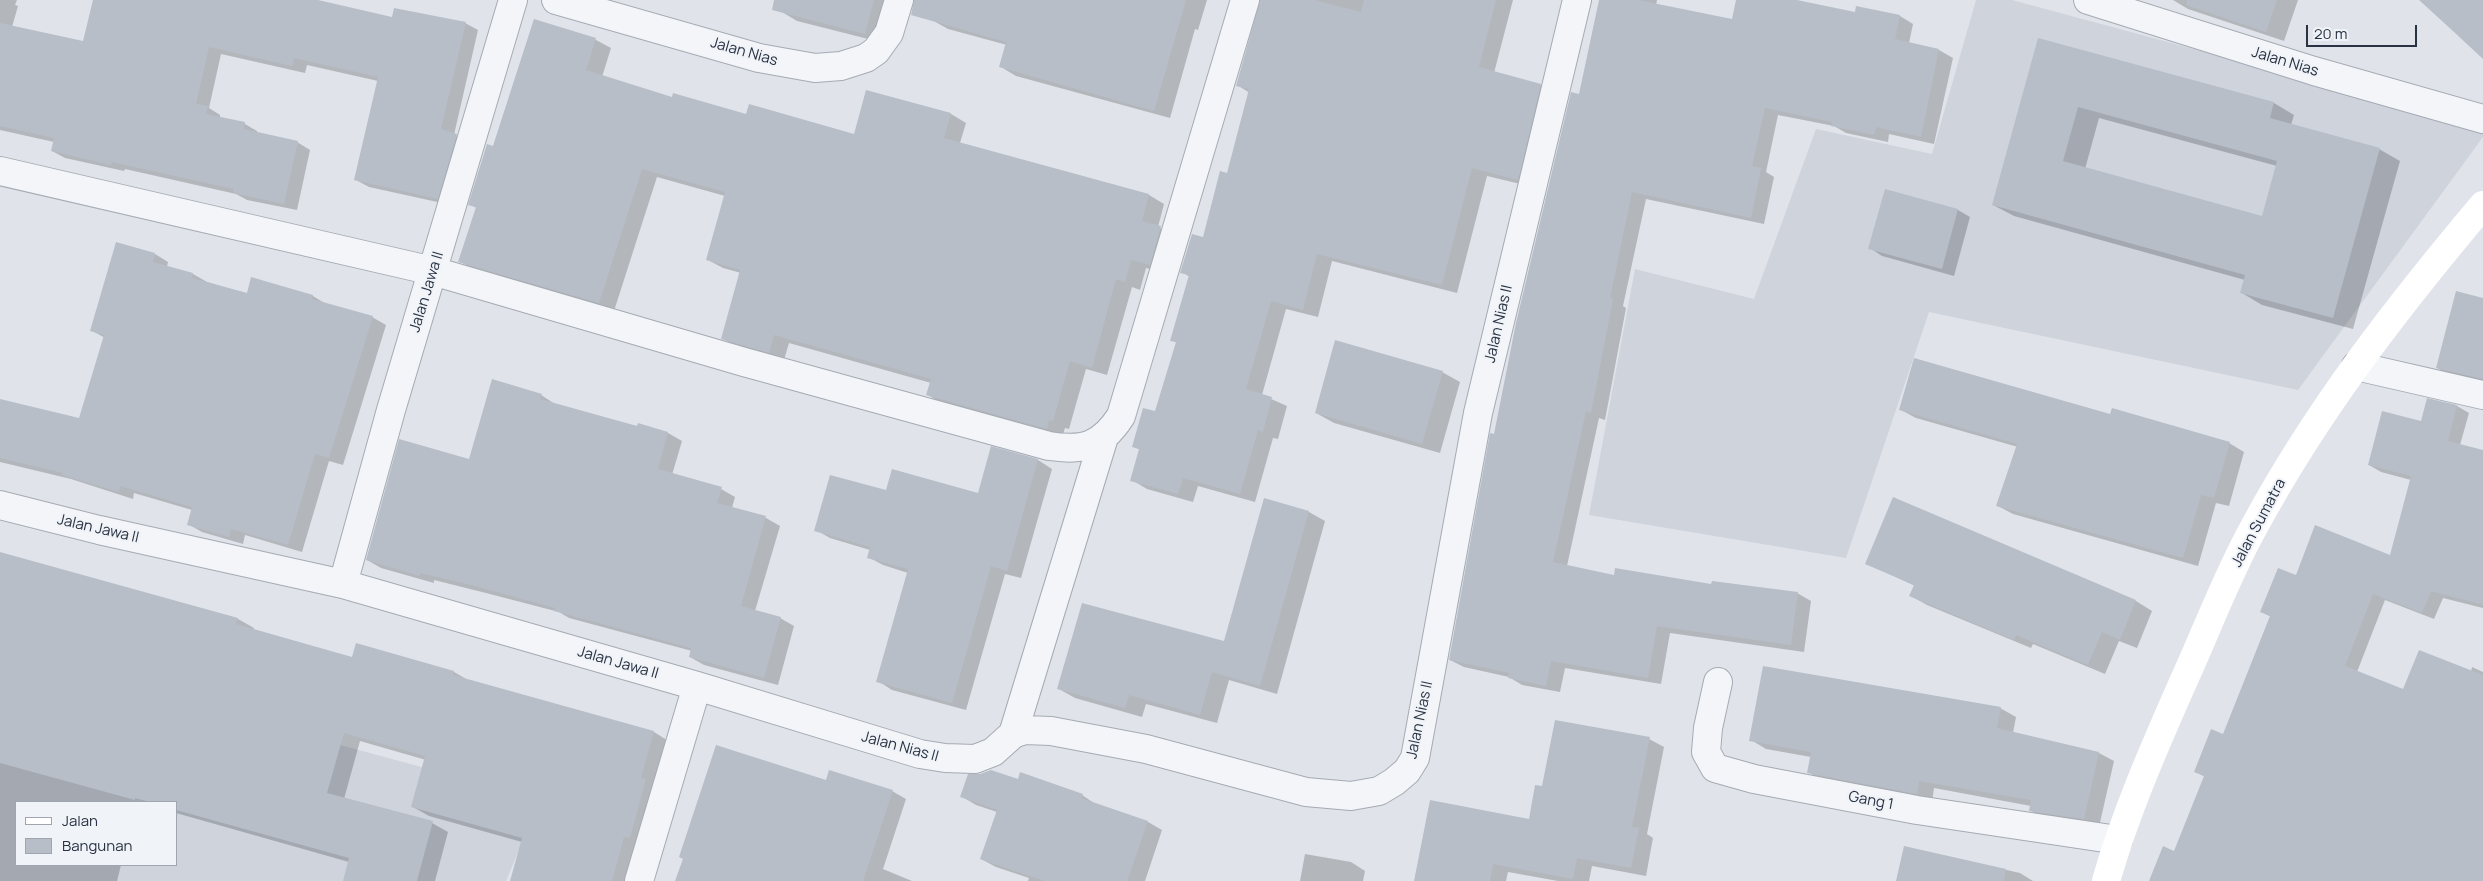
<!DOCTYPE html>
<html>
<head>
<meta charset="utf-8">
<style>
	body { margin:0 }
	#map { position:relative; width:2483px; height:881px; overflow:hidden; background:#e0e4ea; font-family:Manrope,sans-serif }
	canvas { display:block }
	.legend { position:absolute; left:15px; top:801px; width:162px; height:65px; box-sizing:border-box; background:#f0f3f7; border:1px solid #a0a6af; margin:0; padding:6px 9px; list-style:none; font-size:15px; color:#283242 }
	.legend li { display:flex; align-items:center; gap:10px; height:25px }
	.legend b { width:25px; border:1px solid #a0a6af }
	.scale { position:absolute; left:2306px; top:25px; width:111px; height:22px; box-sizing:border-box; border:2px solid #283242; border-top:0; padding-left:6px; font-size:15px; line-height:18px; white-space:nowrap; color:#283242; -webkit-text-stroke:4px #f0f3f7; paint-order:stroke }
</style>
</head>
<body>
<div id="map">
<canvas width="2483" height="881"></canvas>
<ul class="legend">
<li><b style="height:6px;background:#fff"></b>Jalan</li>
<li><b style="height:14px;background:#b7bec7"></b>Bangunan</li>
</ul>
<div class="scale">20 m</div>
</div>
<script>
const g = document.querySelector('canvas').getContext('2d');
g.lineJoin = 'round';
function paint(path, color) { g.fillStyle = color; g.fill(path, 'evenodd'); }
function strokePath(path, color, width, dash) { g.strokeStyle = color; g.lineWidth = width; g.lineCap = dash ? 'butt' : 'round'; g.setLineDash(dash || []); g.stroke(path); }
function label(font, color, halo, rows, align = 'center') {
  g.font = font + ' Manrope,sans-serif'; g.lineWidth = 4; g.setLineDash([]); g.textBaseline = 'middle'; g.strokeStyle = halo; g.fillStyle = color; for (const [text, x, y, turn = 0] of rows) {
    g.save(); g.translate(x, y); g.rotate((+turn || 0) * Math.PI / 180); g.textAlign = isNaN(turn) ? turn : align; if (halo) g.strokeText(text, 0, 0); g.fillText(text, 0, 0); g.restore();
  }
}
paint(new Path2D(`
	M1976,0H2012L2483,127V137L2298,390L1929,312L1846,558L1589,515L1635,269L1754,299L1816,129L1932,154Z
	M0,653L540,799L506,881H0ZM16,802H176V865H16Z`), '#ced3dc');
paint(new Path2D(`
	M0,0H17L15,5L18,6L12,27L84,43L94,0H295L393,18L465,23L478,30L454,135L469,143L451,205L369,187L356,180L378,81L307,65L305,73L221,54L209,108L220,115V118L245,124L257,131V133L297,142L310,150L297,210L247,200L236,194L125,169L124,171L65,158L52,151L54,142L0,130Z
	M785,0H891L880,42L797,21L782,12Z
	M938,0H1207L1198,30L1195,29L1170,118L1016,76L1001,67L1007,45L948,29L932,20Z
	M1261,0H1513L1494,73L1540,85L1555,94L1533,187L1487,176L1457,293L1332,261L1318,317L1286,309L1262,395L1287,406L1278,439L1273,438L1255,502L1198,486L1193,502L1147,489L1132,480L1140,450L1133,446L1156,413L1177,343L1172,340L1190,277L1182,272L1204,239L1228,175L1250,93L1237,85Z
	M1600,0H1657L1656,5L1733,21L1738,0H1790L1856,13L1900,16L1913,24L1909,43L1939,50L1953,58L1934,144L1889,134L1888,142L1846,133L1834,126L1778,115L1766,172L1774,177L1764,224L1646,199L1623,306L1626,308L1605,420L1599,418L1567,566L1615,576L1797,593L1811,601L1804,652L1670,633L1661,684L1565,668L1560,692L1522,685L1509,677L1464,667L1450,660L1494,436L1580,96Z
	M2173,0H2298L2284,41L2188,9Z
	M534,20L596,40L611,48L602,77L673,98L747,115L855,136L867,91L951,114L966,123L960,143L1149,195L1164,204L1158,227L1176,236L1165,273L1146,268L1140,290L1132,287L1107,375L1086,369L1069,429L1065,428L1062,437L943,404L928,395L931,383L789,343L784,360L737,347L722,338L741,273L723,268L708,260L725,196L657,177L614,311L475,270L459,261L477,208L470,205L493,147Z
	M2039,39L2274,103L2294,115L2291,125L2379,149L2400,161L2353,329L2262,305L2242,293L2245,280L2014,216L1993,205ZM2099,118L2277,166L2263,217L2085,169Z
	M1886,191L1958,210L1970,217L1954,276L1882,256L1870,248Z
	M155,254L168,262L167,267L193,274L207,282L248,294L252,279L313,296L326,304L372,317L386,325L343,465L329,461L302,552L245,535L243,544L202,532L188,524L192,510L134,493L133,499L71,479L0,462V400L80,419L105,338L91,330Z
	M2483,299V384L2454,377L2437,368Z
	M1442,372L1460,382L1440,453L1334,423L1316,413Z
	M541,395L555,404L638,427V425L668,433L682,441L672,475L721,489L735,497L732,508L766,518L780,526L755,611L780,618L794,626L778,685L704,665L690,657L692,651L569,618L559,612L486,593L434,580V583L381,568L367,560Z
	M2428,400L2457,406L2469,413L2460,445L2483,451V608L2443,598L2434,619L2385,600L2357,672L2404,690L2471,672L2472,667L2483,672V881H2150L2174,852L2205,777L2195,771L2224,736L2271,617L2262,612L2296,576L2391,556L2411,480L2381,472L2369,465L2422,423Z
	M1901,410L2229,443L2244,452L2229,506L2216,503L2198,566L2013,514L1998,506L2018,447L1916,418Z
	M992,448L1038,460L1052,469L1021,578L1005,574L966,710L892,690L878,681L908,573L883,565L868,557L870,550L830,538L816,530L887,492L979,495Z
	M1265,499L1309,512L1325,521L1277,694L1229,680L1217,723L1146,704L1142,717L1075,698L1059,689L1224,643Z
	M1893,499L2136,601L2152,611L2137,648L2119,641L2105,674L2033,644L2031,648L1927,605L1911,596L1915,586L1867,563Z
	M0,553L238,619L254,628L253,630L353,658L454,672L468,680L654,732L670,742L630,881H511L522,842L429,816L413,807L426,760L360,741L344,799L432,823L448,832L435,881H344L349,862L176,813V802H16V865H121L117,881H0Z
	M2000,708L2016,717L2013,733L2099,753L2114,761L2099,827L2045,819L2030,810L2031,806L1934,788L1932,802L1823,781L1808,772L1811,757L1766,749L1751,740Z
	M1649,739L1664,747L1647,834L1653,838L1646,876L1592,866L1589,881H1558L1508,872L1506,881H1415L1530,821L1543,788Z
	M1019,780L1082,795L1097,805L1148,822L1162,830L1145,881H1028L1029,878L996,867L981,859L997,812L976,805L961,796Z
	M826,781L892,791L906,799L883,869L912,881H677Z
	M1905,847L2020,873L2033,881H1897Z
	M1305,854L1351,862L1365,871L1363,881H1300Z`), '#0003');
paint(new Path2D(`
	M93,0H318L392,17L394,8L466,22L441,129L457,134L438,199L354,180L378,77L294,58L292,66L209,47L196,104L208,106L206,114L245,122L244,129L298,141L284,204L233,193L234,189L112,162L111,165L51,151L54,138L0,126V23L83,41Z
	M774,0H874L865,34L772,10Z
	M914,0H1186L1154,111L999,67L1006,42L911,15Z
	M1260,0H1314L1361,12L1364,0H1496L1479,67L1541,84L1518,180L1472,168L1442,285L1317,254L1303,310L1271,301L1246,389L1272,397L1263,432L1258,430L1240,494L1183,478L1178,494L1130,481L1139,449L1132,447L1143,408L1155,411L1176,342L1170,341L1189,275L1180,273L1192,234L1203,237L1220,171L1227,173L1249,89L1236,86Z
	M1599,0H1638L1732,19L1736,0H1797L1855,12L1856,6L1900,15L1895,39L1939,49L1921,137L1876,127L1874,135L1831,126L1832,122L1765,108L1752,166L1761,168L1751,218L1632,192L1610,298L1613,299L1591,413L1586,411L1553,562L1614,575L1615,568L1711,584L1712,581L1798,592L1791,645L1657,626L1648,678L1551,661L1546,686L1508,678L1509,673L1449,660L1490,433L1494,434L1516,323L1571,92L1579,94Z
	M2187,0H2277L2266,32L2186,5Z
	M2419,0H2483V59L2454,32Z
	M534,19L596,38L586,70L672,97L673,93L746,114L749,104L854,134L866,90L951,113L944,138L1149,194L1142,221L1161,226L1150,265L1131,260L1125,282L1116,279L1092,368L1070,361L1053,421L1049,420L1047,429L926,395L931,379L774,335L769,353L721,339L740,270L706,260L725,192L642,169L599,303L458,262L476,207L468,205L487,144L493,146Z
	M2038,38L2274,102L2270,118L2380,148L2333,318L2240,293L2245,275L1992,205ZM2078,107L2277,161L2262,216L2063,161Z
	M1885,189L1958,209L1942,269L1868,249Z
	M116,242L155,253L153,262L193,273L192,278L247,293L251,277L313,295L312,299L373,316L329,458L315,454L288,545L231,529L229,537L187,525L192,507L120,486L119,492L62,475L63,473L0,458V399L79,418L104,335L90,331Z
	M2456,291L2483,298V379L2436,368Z
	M1335,340L1443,371L1422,444L1315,413Z
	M1914,358L2110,414L2112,408L2230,442L2214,498L2201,495L2183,558L1996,506L2017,444L1899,410Z
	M492,379L542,394L540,399L637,426L638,423L668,432L658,469L722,487L717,503L766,516L741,606L781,617L764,678L689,657L691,648L554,611L555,608L471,585L420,573V576L366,560L399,439L469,459Z
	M2427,398L2457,405L2448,441L2483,450V605L2431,591L2422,613L2373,594L2345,666L2403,689L2419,650L2483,675V881H2149L2163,846L2174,851L2204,776L2194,772L2211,729L2223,734L2270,616L2260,612L2278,568L2296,575L2315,525L2390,555L2411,476L2368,465L2382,411L2421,421Z
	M991,446L1038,459L1007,571L991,566L952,703L876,682L908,569L867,558L870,547L814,531L830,475L886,490L892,469L978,493Z
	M1893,497L2136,600L2120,640L2102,632L2088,665L2016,635L2014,640L1909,596L1914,585L1865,564Z
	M1264,498L1309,511L1260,686L1212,672L1200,715L1129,695L1125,708L1057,689L1082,603L1224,641Z
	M0,552L238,618L236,624L352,657L356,643L454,671L453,675L654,731L641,778L646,779L630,838L624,837L612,881H510L522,838L411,807L425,756L344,733L327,793L433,821L417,881H343L349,858L176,810V802H150L135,798V800L0,763Z
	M1763,666L2001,707L1997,728L2099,752L2084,819L2029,811L2031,800L1919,781L1917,794L1807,773L1811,752L1749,741Z
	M1555,720L1650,737L1632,827L1639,828L1631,868L1577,858L1573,879L1493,864L1490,881H1414L1430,800L1529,819L1535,785L1542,786Z
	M716,745L826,780L829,770L893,790L863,881H675L683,859L679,857Z
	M991,770L1018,779L1020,772L1083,794L1081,798L1148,821L1127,881H1044L980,859L997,810L960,797L968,774H980Z
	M1904,846L2006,869L2004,881H1896Z`), '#b7bec7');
const street = new Path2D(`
	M556,0L759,58L815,68L841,66L866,58L876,51L889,33L899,0
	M2088,0L2314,71L2483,119
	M0,171L433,271L744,362L1049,446C1083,451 1101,447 1121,416L1245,0
	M2356,366L2483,395
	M0,505L99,530L343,584L697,686L920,754L945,758L975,759L993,752L1013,734L1025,730L1051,731L1146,749L1306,792L1351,796L1379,791L1394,782L1407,771L1415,758L1478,413L1577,0
	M343,584L391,410L513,0
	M1718,682L1708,728L1706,752L1715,768L1754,779L1917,810L2118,840
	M1013,734L1104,437
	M639,881L697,686`);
strokePath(street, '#a5abb4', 30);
strokePath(street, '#f3f5f8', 28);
strokePath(new Path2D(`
	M2106,881C2126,811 2155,746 2184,680C2207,630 2227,575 2254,527C2317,410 2398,306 2483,205`), '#fff', 28);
label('15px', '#283242', '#f0f3f7', [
	["Jalan Nias",744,52,16],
	["Jalan Nias",2285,62,17],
	["Jalan Jawa II",427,292,-73],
	["Jalan Nias II",1499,324,-77],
	["Jalan Sumatra",2259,523,-62],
	["Jalan Jawa II",98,529,13],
	["Jalan Jawa II",618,663,16],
	["Jalan Nias II",1420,720,-78],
	["Jalan Nias II",900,747,15],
	["Gang 1",1871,801,11]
]);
</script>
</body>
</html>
